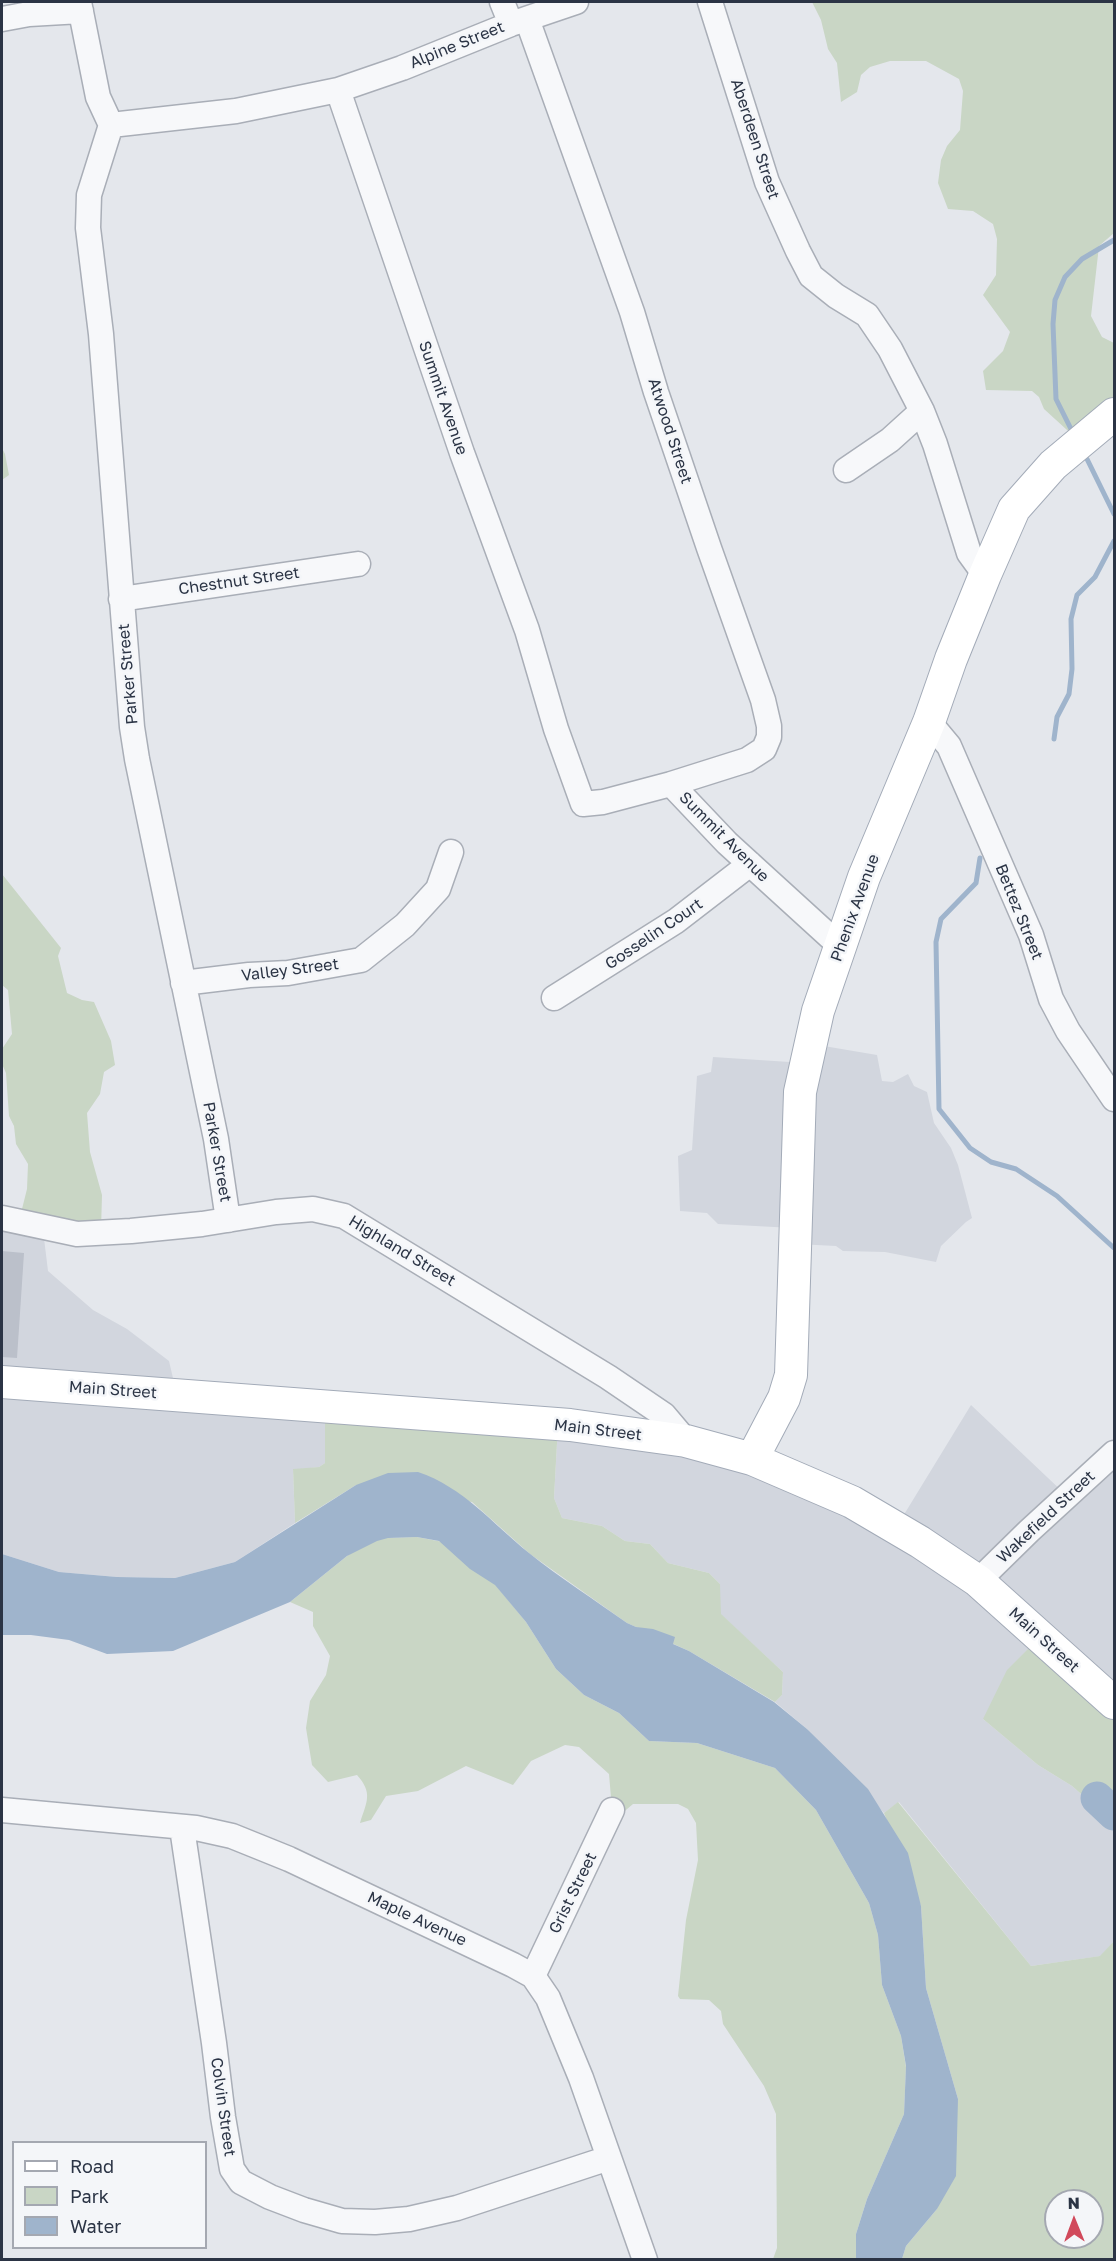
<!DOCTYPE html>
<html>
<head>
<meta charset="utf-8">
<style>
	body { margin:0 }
	#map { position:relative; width:1116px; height:2261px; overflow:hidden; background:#e4e7ec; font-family:"Golos Text",sans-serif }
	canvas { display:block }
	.frame { position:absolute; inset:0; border:3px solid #2b3445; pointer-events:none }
	.legend { position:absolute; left:12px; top:2141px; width:195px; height:108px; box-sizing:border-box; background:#f4f6f9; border:2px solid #a4a8b1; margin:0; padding:8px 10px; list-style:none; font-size:18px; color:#2b3445 }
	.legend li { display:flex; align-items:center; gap:12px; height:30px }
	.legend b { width:30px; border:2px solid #a4a8b1 }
	.north { position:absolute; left:1044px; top:2189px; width:60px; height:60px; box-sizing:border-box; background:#f4f6f9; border:2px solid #a4a8b1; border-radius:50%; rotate:359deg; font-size:16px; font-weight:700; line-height:24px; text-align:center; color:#2b3445 }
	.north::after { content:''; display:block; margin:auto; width:21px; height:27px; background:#d1495b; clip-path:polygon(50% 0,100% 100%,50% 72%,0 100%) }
</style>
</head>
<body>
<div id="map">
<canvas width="1116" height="2261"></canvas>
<div class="frame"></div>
<ul class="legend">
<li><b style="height:8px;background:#fff"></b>Road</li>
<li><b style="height:16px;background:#c9d6c5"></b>Park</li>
<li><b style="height:16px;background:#9fb4cc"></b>Water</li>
</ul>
<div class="north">N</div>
</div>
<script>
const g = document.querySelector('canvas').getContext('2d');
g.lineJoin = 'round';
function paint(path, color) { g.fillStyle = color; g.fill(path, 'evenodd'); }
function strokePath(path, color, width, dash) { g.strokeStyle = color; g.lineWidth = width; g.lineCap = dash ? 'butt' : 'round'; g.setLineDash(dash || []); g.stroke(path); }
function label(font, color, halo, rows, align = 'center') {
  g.font = font + ' "Golos Text",sans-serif'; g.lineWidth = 5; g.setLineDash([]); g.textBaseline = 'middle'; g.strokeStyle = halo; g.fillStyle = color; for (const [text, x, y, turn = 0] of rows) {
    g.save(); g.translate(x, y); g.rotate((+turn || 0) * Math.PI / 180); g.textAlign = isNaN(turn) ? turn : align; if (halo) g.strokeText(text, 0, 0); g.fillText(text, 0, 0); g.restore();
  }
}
paint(new Path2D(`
	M812,1044L877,1055L882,1081L893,1082L908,1074L914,1086L927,1092L934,1123L951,1148L958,1165L972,1218L966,1222L941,1246L936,1262L885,1252L843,1251L836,1246L797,1244L793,1228L718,1224L707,1213L680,1211L678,1156L692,1150L697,1076L711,1072L713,1057L805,1063Z
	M2,1216L43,1230L48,1271L93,1310L127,1329L169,1361L176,1391L325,1405V1463L319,1467L293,1470L295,1523L235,1562L175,1578L117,1577L59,1572L2,1554Z
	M971,1405L1066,1495L1114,1451V1700L983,1719L1038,1765L1072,1786L1114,1823V1941L1101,1956L1031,1966L899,1802L884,1813L807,1729L775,1702L782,1695L783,1672L720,1614V1584L709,1573L668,1563L650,1544L625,1541L602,1526L562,1518L554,1498L558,1425L682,1437L897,1526Z`), '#d2d6de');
paint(new Path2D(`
	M812,2H1114V233L1099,246L1091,316L1102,337L1114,343V413L1078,440L1044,409L1039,397L1032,391L986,390L983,371L1003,351L1010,332L983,295L996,275L997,239L993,224L973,211L948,209L938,183L941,160L947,146L960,130L963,91L959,79L926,61H890L870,67L861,75L857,92L841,102L837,63L828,49L821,20Z
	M2,448L5,454L9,475L2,480Z
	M2,874L61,948L58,956L67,993L82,1000L94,1002L111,1041L115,1065L104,1072L100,1094L87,1113L90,1152L102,1195L101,1230L20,1217L27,1189L28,1164L16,1144L14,1126L9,1116L6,1073L2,1064V1049L12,1034L8,990L2,985Z
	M325,1405L558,1425L554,1498L562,1518L602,1526L625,1541L650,1544L668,1563L709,1573L720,1584L721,1614L783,1672L782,1695L775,1702L689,1651L627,1623L530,1554L472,1502L356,1485L295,1523L293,1469L319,1467L325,1463Z
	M417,1537L448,1543L485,1572L526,1622L556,1669L584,1695L619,1713L649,1741L697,1743L775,1768L816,1810L869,1903L878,1935L882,1985L901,2036L906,2067L904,2114L867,2199L856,2234V2259H773L777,2248L776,2114L764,2086L723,2024L721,2011L709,2000L680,1999L678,1996L686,1920L698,1860L696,1823L688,1809L678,1804H633L613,1821L609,1774L579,1747L565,1745L531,1761L513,1785L466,1766L418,1791L386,1796L371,1820L360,1823C367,1801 373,1793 357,1775L328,1782L312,1765L306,1728L310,1701L326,1675L330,1656L313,1626V1612L290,1602L352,1552L381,1538Z
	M1042,1635L1114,1700V1823L1072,1786L1038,1765L983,1719L1007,1670Z
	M898,1802L1031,1966L1100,1956L1114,1941V2259H902L906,2246L937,2209L958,2099L926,1988L921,1906L884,1813ZM1056,2201H1092V2237H1056Z`), '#c9d6c5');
paint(new Path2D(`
	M418,1472C463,1487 493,1524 529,1553C560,1578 595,1600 627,1623L636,1627L653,1629L675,1637L673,1644L689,1651L774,1702L807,1729L868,1789L908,1853L921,1906L926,1988L958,2099L956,2176L937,2209L906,2246L902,2259H856V2234L867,2199L904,2114L906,2066L901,2036L882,1985L878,1935L869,1903L816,1810L775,1768L697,1743L649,1741L619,1713L584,1695L556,1669L526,1622L495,1585L470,1569L439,1541L417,1537L388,1538L377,1541L347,1556L290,1602L173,1651L107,1654L69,1640L31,1635H2V1554L59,1572L117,1577L175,1578L235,1562L356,1485L388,1473Z`), '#9fb4cc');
strokePath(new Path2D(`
	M1071,429L1056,399L1053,324L1055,300L1065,277L1082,259L1114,240
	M1087,459L1114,514
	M1054,739L1057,717L1069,694L1072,669L1071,619L1077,595L1095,577L1114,541
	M980,858L976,883L941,919L936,942L939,1109L970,1148L991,1162L1016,1169L1057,1196L1114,1248`), '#9fb4cc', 5);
strokePath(new Path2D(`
	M1097,1798L1114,1814`), '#9fb4cc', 33);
paint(new Path2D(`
	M2,1251L24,1253L17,1358L2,1357Z`), '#bbc0ca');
const minor = new Path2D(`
	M79,2L98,97L111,125
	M502,2L511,24
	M710,2L767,182L798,251L811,276L836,296L867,315L890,349L922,411L935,444L969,553L985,575
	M2,19L29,14L81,11
	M527,19L632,312L656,392L709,548L763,700L769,726V737L764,749L747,760L671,784
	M338,90L462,453L527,630L556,729L583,804L603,802L671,784L727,843L840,946
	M111,125L89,195L88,228L101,334L132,727L137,759L216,1139L228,1220
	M111,125L236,111L338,90L402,68L511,24L576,2
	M846,470L890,440L922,411
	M121,599L358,564
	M929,722L949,746L1031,935L1051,999L1068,1031L1114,1099
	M183,983L249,975L288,973L361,960L405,925L438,889L451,852
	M554,998L676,921L750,864
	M2,1218L77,1234L131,1231L202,1224L276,1212L313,1209L344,1216L608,1377L664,1415L686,1441
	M978,1581L1029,1531L1114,1453
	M2,1810L196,1828L232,1836L289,1859L513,1965L533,1976L548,1998L581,2078L645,2260
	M182,1828L214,2043L223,2117L232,2169L241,2182L270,2197L304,2210L342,2221L375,2222L409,2219L457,2208L609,2158
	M533,1976L612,1810`);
const major = new Path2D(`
	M2,1382L570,1425L686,1441L752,1459L852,1502L920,1542L978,1581L1114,1703
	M752,1459L784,1398L791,1375L800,1092L818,1011L864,877L929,722L951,659L985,575L1014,509L1053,465L1114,414`);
strokePath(minor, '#a9aeb7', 27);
strokePath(major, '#a3abb8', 34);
strokePath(minor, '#f7f8fa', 24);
strokePath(major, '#fff', 32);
label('16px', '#2b3445', '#f4f6f9', [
	["Alpine Street",457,45,-22],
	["Aberdeen Street",755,139,72],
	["Summit Avenue",443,398,71],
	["Atwood Street",670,431,72],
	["Chestnut Street",239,581,-8],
	["Parker Street",128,674,-95],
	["Summit Avenue",724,837,45],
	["Phenix Avenue",855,908,-70],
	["Bettez Street",1019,912,68],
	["Gosselin Court",654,934,-34],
	["Valley Street",290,970,-7],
	["Parker Street",217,1152,80],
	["Highland Street",402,1251,31],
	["Main Street",113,1390,4],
	["Main Street",598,1430,7],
	["Wakefield Street",1046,1517,-43],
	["Main Street",1044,1640,42],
	["Grist Street",573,1893,-64],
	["Maple Avenue",417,1919,25],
	["Colvin Street",223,2107,82]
]);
</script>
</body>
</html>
